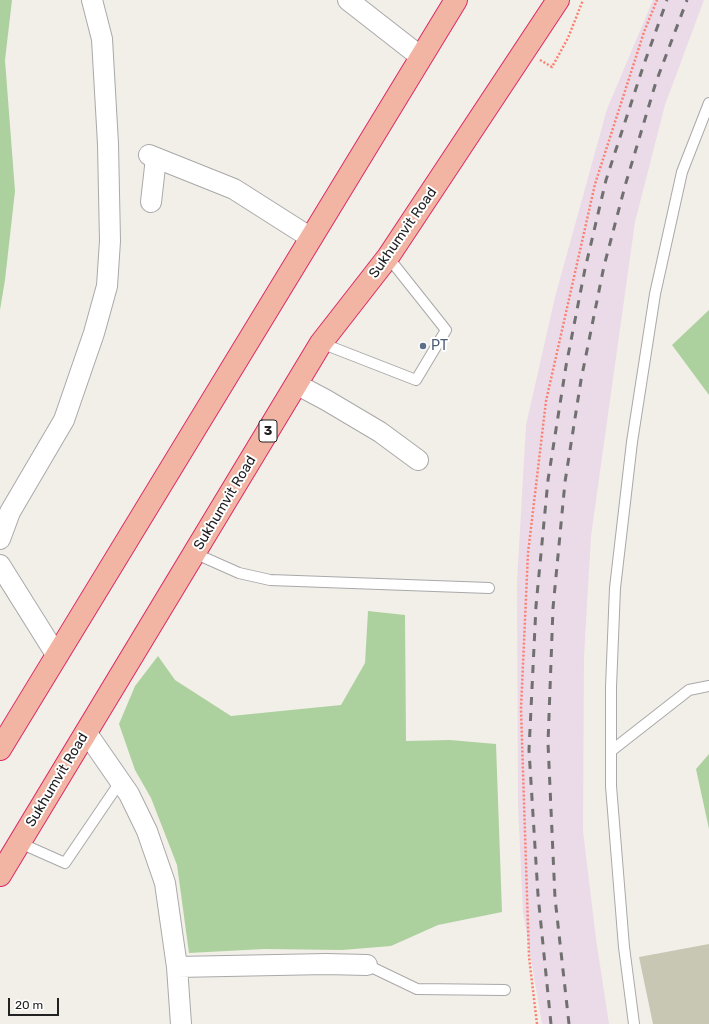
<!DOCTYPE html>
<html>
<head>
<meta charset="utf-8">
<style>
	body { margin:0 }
	#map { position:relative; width:709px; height:1024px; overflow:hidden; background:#f2efe9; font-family:Rubik,sans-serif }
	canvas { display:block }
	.scale { position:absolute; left:8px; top:998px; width:51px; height:18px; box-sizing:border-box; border:2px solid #222; border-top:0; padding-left:5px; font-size:12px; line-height:14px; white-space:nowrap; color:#222; -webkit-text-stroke:3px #fff; paint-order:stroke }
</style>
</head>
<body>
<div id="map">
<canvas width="709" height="1024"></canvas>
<div class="scale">20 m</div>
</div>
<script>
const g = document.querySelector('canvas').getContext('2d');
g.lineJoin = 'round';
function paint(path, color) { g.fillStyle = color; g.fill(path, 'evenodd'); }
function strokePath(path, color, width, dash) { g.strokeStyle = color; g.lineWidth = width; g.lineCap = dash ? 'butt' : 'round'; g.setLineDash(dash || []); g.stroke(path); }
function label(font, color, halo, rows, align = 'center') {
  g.font = font + ' Rubik,sans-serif'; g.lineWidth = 4; g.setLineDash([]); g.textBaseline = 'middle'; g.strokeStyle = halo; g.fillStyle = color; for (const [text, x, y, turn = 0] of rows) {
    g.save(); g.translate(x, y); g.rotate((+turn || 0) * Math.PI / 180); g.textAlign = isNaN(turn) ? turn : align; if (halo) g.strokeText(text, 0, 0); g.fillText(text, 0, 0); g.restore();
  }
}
paint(new Path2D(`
	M653,0H704L665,105L635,222L591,536L584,657L583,831L596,939L609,1024H542L523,912L518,805L517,582L526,425L555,297L607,109Z`), '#ebdbe8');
paint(new Path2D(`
	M709,944V1024H653L639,957Z`), '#c7c7b4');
paint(new Path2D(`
	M0,0H12L5,60L15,191L5,280L0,310Z
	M709,310V395L672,345Z
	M368,611L405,615L406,741L450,740L496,744L502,912L438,925L391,946L342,950L264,949L189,953L177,865L151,798L135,770L119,724L135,686L158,656L175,680L231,716L341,705L365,663Z
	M709,754V829L696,769Z`), '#add19e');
const service = new Path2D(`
	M321,343L416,380L446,330L388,257
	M194,553L239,573L270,580L489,588
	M611,751L689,690L709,686
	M20,843L65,863L120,782
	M367,965L417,989L505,990
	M634,1024L624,947L611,786V687L615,588L632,442L655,294L682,172L709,103`);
const minor = new Path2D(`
	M348,0L421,57
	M149,155L234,189L311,238
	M151,202L156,158
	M296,384L326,400L380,432L418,460
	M0,539L10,512L64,420L94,333L107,286L110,241L108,144L102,39L92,0
	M0,565L57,656
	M86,732L129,794L147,831L165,883L177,967L181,1024
	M177,967L326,964L367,965`);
const trunk = new Path2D(`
	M0,749L456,0
	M0,875L321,343L388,257L558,0`);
strokePath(service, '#a9a9a9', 12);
strokePath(minor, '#a9a9a9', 22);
strokePath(trunk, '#dc2a67', 24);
strokePath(new Path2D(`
	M540,60L552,67L568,38L583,0
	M537,1024L529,957L521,709L528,553L546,401L595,184L644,32L657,0`), '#fa8072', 2.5, [2, 2]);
strokePath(service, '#fff', 10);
strokePath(minor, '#fff', 20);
strokePath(trunk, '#f2b4a3', 22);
strokePath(new Path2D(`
	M551,1024L538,895L529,750L536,606L548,480L566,366L585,269L606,180L643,67L667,0
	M569,1024L555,898L548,743L553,608L565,482L581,380L604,266L625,186L656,82L687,0`), '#707070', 3, [8, 8]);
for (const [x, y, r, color] of [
	[423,346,4,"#5c6f8a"]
]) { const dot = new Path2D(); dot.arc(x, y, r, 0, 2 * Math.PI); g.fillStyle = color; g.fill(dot); strokePath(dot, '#fff', 1.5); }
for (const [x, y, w] of [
	[268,431,18]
]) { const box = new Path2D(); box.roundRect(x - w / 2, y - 11, w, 22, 3); g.fillStyle = '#fff'; g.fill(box); strokePath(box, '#222', 1); }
label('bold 13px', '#222', null, [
	["3",268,431]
]);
label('14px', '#222', '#fff', [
	["Sukhumvit Road",403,233,-55],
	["Sukhumvit Road",225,503,-59],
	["Sukhumvit Road",57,780,-59]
]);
label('14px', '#4e5e75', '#fff', [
	["PT",431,346]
], 'left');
</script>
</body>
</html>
